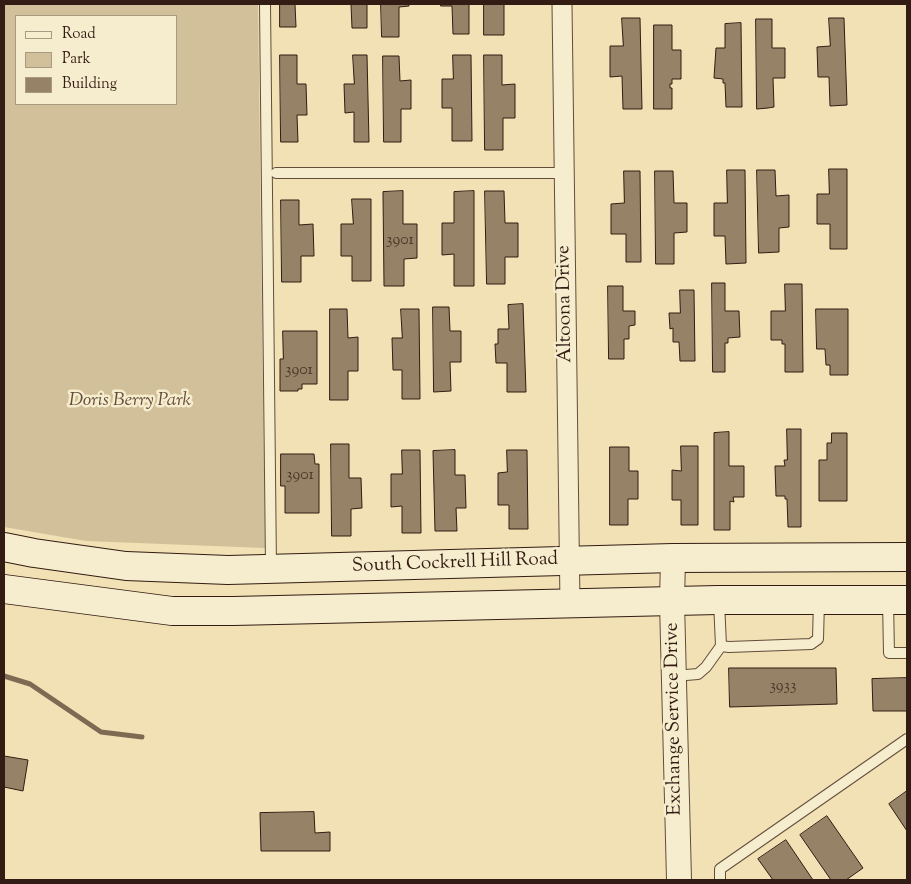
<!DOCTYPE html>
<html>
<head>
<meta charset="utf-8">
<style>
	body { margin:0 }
	#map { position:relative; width:911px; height:884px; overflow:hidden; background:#f1e1b4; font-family:"Sorts Mill Goudy",serif }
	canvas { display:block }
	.frame { position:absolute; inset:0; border:5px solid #321c13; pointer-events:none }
	.legend { position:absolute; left:15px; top:15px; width:162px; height:90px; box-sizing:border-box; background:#f6ecce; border:1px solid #a89983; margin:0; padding:6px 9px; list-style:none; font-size:15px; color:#321c13 }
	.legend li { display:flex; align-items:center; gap:10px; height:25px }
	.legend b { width:25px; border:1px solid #a89983 }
</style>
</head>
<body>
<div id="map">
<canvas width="911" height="884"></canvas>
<div class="frame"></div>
<ul class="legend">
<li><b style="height:6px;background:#f6ecce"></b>Road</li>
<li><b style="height:14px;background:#d1c099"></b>Park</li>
<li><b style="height:14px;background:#958267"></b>Building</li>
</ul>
</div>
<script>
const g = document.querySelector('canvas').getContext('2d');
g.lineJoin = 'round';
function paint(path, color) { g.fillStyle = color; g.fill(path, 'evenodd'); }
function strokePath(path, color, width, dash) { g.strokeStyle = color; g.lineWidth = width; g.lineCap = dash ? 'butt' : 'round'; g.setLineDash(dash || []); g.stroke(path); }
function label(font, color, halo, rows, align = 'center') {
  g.font = font + ' "Sorts Mill Goudy",serif'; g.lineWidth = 5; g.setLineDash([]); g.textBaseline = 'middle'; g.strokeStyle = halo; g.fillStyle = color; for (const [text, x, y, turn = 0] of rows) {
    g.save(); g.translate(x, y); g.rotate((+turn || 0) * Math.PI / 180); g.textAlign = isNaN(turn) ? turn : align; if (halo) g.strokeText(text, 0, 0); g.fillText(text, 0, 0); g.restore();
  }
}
paint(new Path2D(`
	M4,4H258L265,548L86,541L4,527ZM16,16H176V104H16Z`), '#d1c099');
strokePath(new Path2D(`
	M4,676L30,684L101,732L142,737`), '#7e6a53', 5);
const building = new Path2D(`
	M280,4H295L296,27H280Z
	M341,4H367V28H352L351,4Z
	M381,4H409V6L399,7V37H382Z
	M441,4H469V34H453L452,6H441Z
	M484,4H504V35H484Z
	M622,18H640L642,109H623L622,76L610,77V46H623Z
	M829,18H844L847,105L830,106L829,77H818L817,47L830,46Z
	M756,19H772V48H785V78H773L774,107L768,108L757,109Z
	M741,23L742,107H726L725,83H723V79L714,78L716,48H725V24Z
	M654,25H672V50H681V79H672V84H670V88H672V109H654Z
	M280,55H297V84H306L307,115H297L298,142H281Z
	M353,55H367L369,142H354V112L345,113L344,84H354Z
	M453,55H471L472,141H452V108H442V79H453Z
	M484,55H502V85L515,84V118H503V150H485Z
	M383,56H399L400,81L411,80V109H401V142H384Z
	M829,169H847V249H830V224H817V194H829Z
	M727,170H745L746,263L726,264L725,236H714V203H727Z
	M757,170H775L776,196L789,195V227L779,228V252L759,253Z
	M624,171H640L641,262H626V234H611V204L624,203Z
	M655,171H673L674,203H687V232L674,233V264H656Z
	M403,191V224H417V258L404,259V286H384L383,192Z
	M474,191V286H454V254L442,255V223H454V192Z
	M485,191H504L505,223H518V257H505V284H487Z
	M352,199H371V281H352V256H341V224H353Z
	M281,200H299V225L313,224L314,256H301V282H282Z
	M712,283H725V311H739L740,337L728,338V343H725V372H713Z
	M785,284H802L803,372H785V344H782V340H771V311H785Z
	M608,286H623V311H635V325L629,326V339H624V359H609Z
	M680,290H694L695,361H680L679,342H673V328L670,329L669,313H680Z
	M523,304L526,392H507V363H496L495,344H498V329H509L508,305Z
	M433,307H449L450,331H461V362H450L451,391L434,392Z
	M330,309H347L348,338L358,337V371H348V400H330Z
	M401,309H419L420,399H402V370H393L392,338H402Z
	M816,309H848V375H830V365H826L825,349H817Z
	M283,331H317V384H302V389H298V391H280V359H283Z
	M787,429H801V527H788L787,499H785V496H776L775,466H785L784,460H787Z
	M729,432V466H744V497H733L734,502L730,501V530H714V433Z
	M832,433H847V501H819V460H827V443H831Z
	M331,444H349V478H361L362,508L351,509V536H332Z
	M681,446H698V525H681V500H672V470L681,471Z
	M610,447H629V471H638V499H628V525H610Z
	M402,450H420L421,533H402V506L391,507V474H402Z
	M455,450V475H465L466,508H456L457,531H435L433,451Z
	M507,450H527L528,529H509V505H498V473L507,472Z
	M281,454H314L315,464H319V513H285V486H281Z
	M729,668H836L837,704L730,707Z
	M907,678V711H873L872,679Z
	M4,756L28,760L23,791L4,787Z
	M907,791V831L889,804Z
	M314,812L315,833L330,832V851H261L260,813Z
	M827,816L863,868L846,880H831L800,835Z
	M786,840L813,880H773L758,859Z`);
paint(building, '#958267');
strokePath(building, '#321c13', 1);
const service = new Path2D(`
	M265,4L271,568
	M276,173H564
	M719,601L721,646L729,647L811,644L818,639L819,601
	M888,601L889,653H907
	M674,676L698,674L706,667L721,646
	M720,880V869L907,739`);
const minor = new Path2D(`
	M562,4L570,604`);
const tertiary = new Path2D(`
	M673,558L672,602L679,880`);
const secondary = new Path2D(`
	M4,547L34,553L126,566L228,570L673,558L907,557
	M4,589L172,611H233L718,600H907`);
strokePath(service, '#624d3b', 12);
strokePath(minor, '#624d3b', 21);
strokePath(tertiary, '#624d3b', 26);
strokePath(secondary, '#321c13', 30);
strokePath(service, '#f6ecce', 10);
strokePath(minor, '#f6ecce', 19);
strokePath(tertiary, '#f6ecce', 24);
strokePath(secondary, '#f6ecce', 28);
label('16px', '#4b3628', null, [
	["3901",400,241],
	["3901",299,371],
	["3901",300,476],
	["3933",783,687]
]);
label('19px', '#321c13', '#f6ecce', [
	["Altoona Drive",566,304,-91],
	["South Cockrell Hill Road",455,564,-2],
	["Exchange Service Drive",675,719,-91]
]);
label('italic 19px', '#624d3b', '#f6ecce', [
	["Doris Berry Park",130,402]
]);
</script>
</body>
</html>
